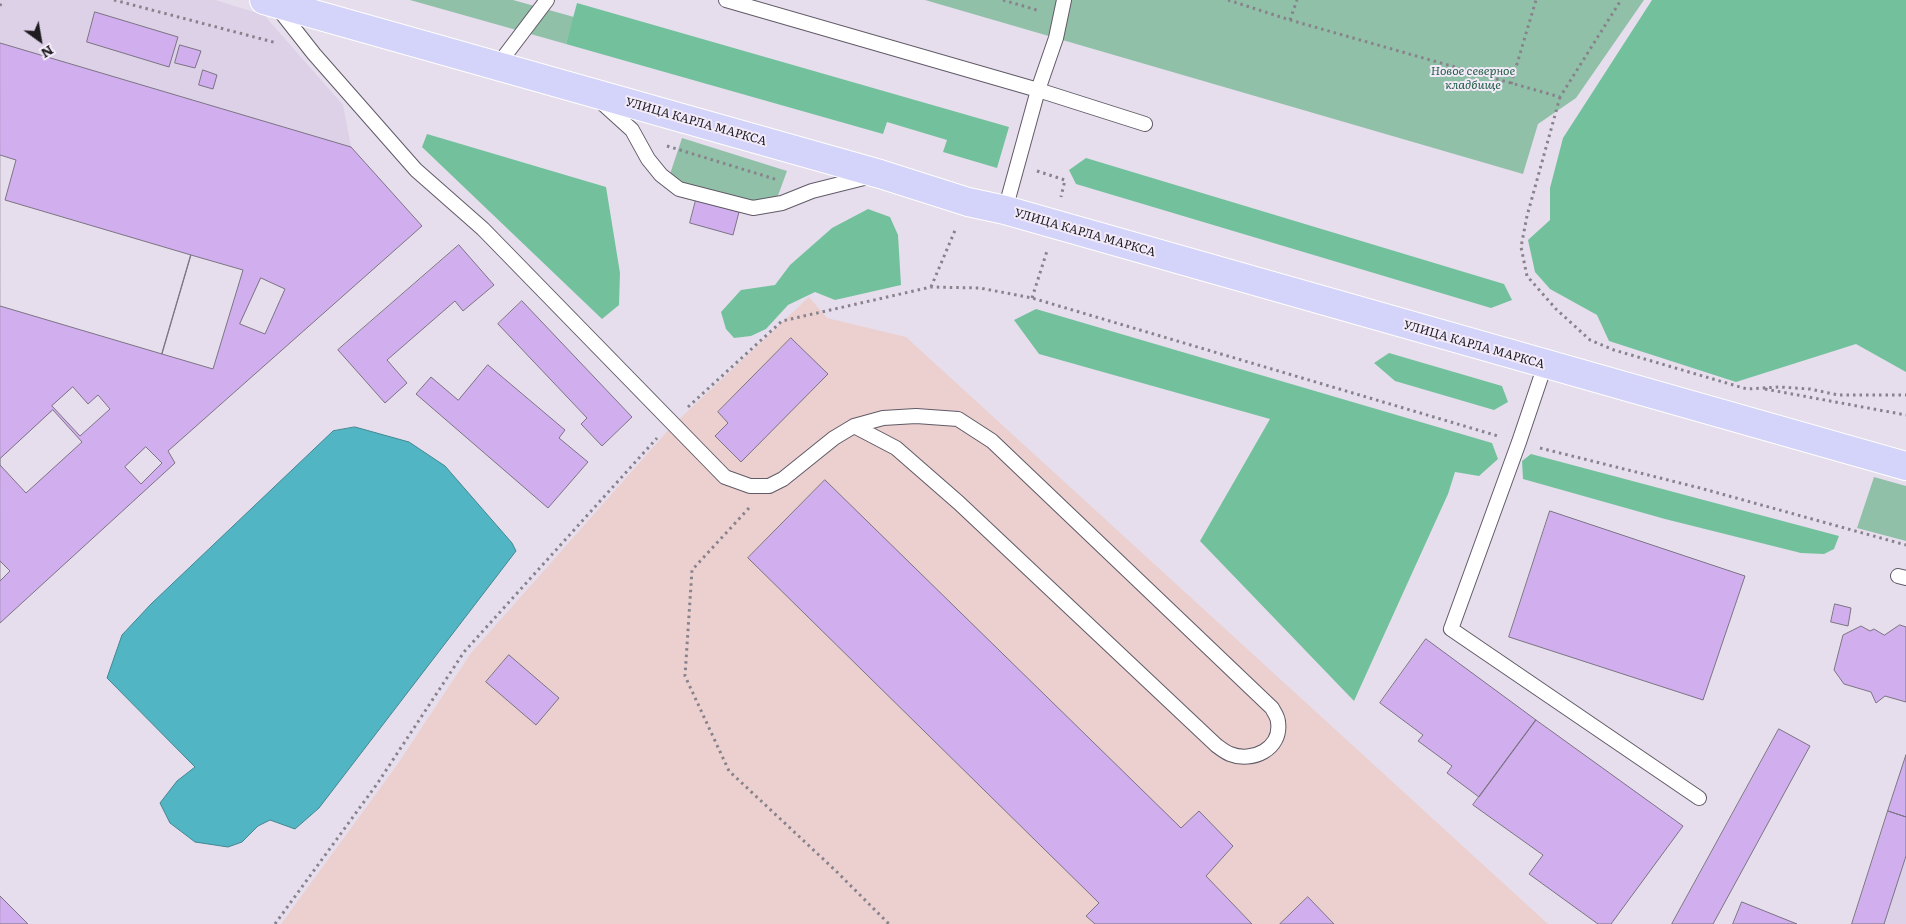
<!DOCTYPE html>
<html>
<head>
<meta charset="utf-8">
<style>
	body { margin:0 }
	#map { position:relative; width:1906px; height:924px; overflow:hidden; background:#e6deed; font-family:Literata,serif }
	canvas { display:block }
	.north { position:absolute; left:15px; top:15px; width:50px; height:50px; -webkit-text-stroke:4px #f3ebfa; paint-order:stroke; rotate:148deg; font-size:14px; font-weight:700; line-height:20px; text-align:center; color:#1f1c21 }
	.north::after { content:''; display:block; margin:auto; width:18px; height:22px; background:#1f1c21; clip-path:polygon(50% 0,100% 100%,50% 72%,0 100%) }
</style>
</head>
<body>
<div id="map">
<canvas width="1906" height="924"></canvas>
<div class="north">N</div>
</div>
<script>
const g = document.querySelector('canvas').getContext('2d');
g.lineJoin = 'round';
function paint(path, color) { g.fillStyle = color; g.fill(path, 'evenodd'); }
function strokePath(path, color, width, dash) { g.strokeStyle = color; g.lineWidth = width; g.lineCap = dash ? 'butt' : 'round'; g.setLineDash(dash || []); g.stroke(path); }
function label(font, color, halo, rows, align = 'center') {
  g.font = font + ' Literata,serif'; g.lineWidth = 4; g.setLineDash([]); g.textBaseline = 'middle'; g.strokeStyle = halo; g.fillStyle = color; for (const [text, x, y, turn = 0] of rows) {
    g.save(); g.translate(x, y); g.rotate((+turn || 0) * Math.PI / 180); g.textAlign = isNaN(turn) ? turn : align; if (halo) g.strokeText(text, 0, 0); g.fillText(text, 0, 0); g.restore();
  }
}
paint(new Path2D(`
	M0,0H215L264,15L343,105L351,147L0,43Z
	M1906,856V924H1884Z`), '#ddd1e7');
paint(new Path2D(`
	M809,297L827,318L906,337L1548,924H281L397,765L471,653L671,427Z`), '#ebd0cf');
paint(new Path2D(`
	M410,0H513L574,17L566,44Z
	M925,0H1644L1576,98L1538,124L1523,174Z
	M682,138L787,171L776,201L756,206L689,186L670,174Z
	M1874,477L1906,486V541L1857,528Z`), '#91c0a8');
paint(new Path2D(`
	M1652,0H1906V372L1856,344L1736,382L1609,341L1597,315L1550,289L1535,272L1528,240L1550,220V188L1563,138Z
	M577,3L1009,127L997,168L943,152L947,140L887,122L883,134L566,44Z
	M427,134L606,187L620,273L619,305L602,319L422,147Z
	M1086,158L1504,284L1512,300L1491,308L1076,184L1069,170Z
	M868,209L890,217L898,235L901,285L835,300L815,292L788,305L766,329L751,336L734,338L726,329L721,312L741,290L775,285L790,265L832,228Z
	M1036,309L1492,443L1498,459L1479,476L1455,472L1448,494L1354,701L1200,541L1270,419L1039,354L1014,320Z
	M1389,353L1502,386L1508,402L1494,410L1395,381L1374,363Z
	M1531,454L1839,536L1834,549L1824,554L1801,553L1665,519L1523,479L1522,461Z`), '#73c19c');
const water = new Path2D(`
	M355,427L409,442L445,466L512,543L516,551L319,808L295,829L270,820L258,826L242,842L228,847L195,842L170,823L160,803L177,781L195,767L107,678L122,635L151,604L333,431Z`);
paint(water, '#51b5c3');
strokePath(water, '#428792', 1);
const building = new Path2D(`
	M95,12L178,37L169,67L87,42Z
	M0,43L351,147L422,226L168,451L175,463L0,623Z
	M180,45L201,51L195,68L175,63Z
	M203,70L217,75L213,89L199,85Z
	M0,155L16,160L5,200L191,255L162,354L0,306Z
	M696,200L739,212L733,235L690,223Z
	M459,245L494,285L463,311L455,301L387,360L407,383L385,403L338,350Z
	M191,255L243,270L213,369L162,354Z
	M261,278L285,289L265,334L240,324Z
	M522,301L632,417L602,446L581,424L587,418L498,324Z
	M791,338L828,374L741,462L715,436L728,423L718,412Z
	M488,365L565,430L559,438L588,462L548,508L416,394L431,377L458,400Z
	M73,387L88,404L98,395L110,409L80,436L52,406Z
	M53,410L82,442L26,493L0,465V459Z
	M146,447L162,463L141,484L125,467Z
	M825,480L1181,828L1199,811L1233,846L1206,876L1252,924H1095L1086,916L1099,903L748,558Z
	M1550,511L1745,576L1703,700L1509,637Z
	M0,561L10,571L0,581Z
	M1835,604L1851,608L1848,626L1831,622Z
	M1900,625L1906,627V702L1885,696L1876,703L1871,692L1844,684L1834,670L1843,635L1861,626L1870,631L1874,629L1884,635Z
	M1426,639L1536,720L1479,797L1447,773L1452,766L1418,741L1423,735L1380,703Z
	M509,655L559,698L536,725L486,682Z
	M1536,720L1683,826L1611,924H1598L1529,874L1543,855L1473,805Z
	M1779,729L1810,746L1713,924H1672Z
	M1906,755V817L1888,811Z
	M1888,811L1906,817V856L1884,924H1852Z
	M0,896L28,924H0Z
	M1308,897L1334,924H1280Z
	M1742,902L1797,924H1733Z`);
paint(building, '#d1aeee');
strokePath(building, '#7b7482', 1);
const service = new Path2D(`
	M726,0L1038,90L1145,124
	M277,7L314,54L416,170L483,229L725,477L750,486H769L783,479L834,438L854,426L883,418L916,416L958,419L992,441L1272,708C1274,712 1278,717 1278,722C1282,749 1252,763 1230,754C1225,752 1220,748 1216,745L959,503L896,448L854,426
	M497,66L547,0
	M600,101L632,130L648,159L661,175L679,189L753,208L782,203L812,191L868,177
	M1005,210L1038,90L1056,38L1064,0
	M1545,365L1519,442L1451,629L1699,798
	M1898,576L1906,578`);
const primary = new Path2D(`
	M264,0L880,174L968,202L1005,210L1906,466`);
strokePath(service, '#615a67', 16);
strokePath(primary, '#fff', 30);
strokePath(new Path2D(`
	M114,0L277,43
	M1003,0L1040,11
	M1228,0L1290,20L1560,97L1621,0
	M0,6L2,0
	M1290,20L1297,0
	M1511,84L1536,0
	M1560,97L1527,216L1521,247L1527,276L1556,309L1590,340L1614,350L1747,389L1779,387L1810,389L1838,395H1906
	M667,146L778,180
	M1037,171L1065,180L1061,197
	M931,287L956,228
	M1032,298L1047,251
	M1765,389L1906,415
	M688,407L782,321L931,287L980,288L1032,298L1498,436
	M1540,448L1700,488L1906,545
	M749,508L692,570L685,676L729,771L836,871L889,924
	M275,924L377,784L464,652L657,438`), '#87828c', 3, [2.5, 4]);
strokePath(service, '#fff', 14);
strokePath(primary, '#d4d3fa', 28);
label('italic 12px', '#266148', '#f3ebfa', [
	["Новое северное",1473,71],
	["кладбище",1473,85]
]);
label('12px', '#1f1c21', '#f3ebfa', [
	["УЛИЦА КАРЛА МАРКСА",696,122,16],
	["УЛИЦА КАРЛА МАРКСА",1085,233,16],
	["УЛИЦА КАРЛА МАРКСА",1474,345,16]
]);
</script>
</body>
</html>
